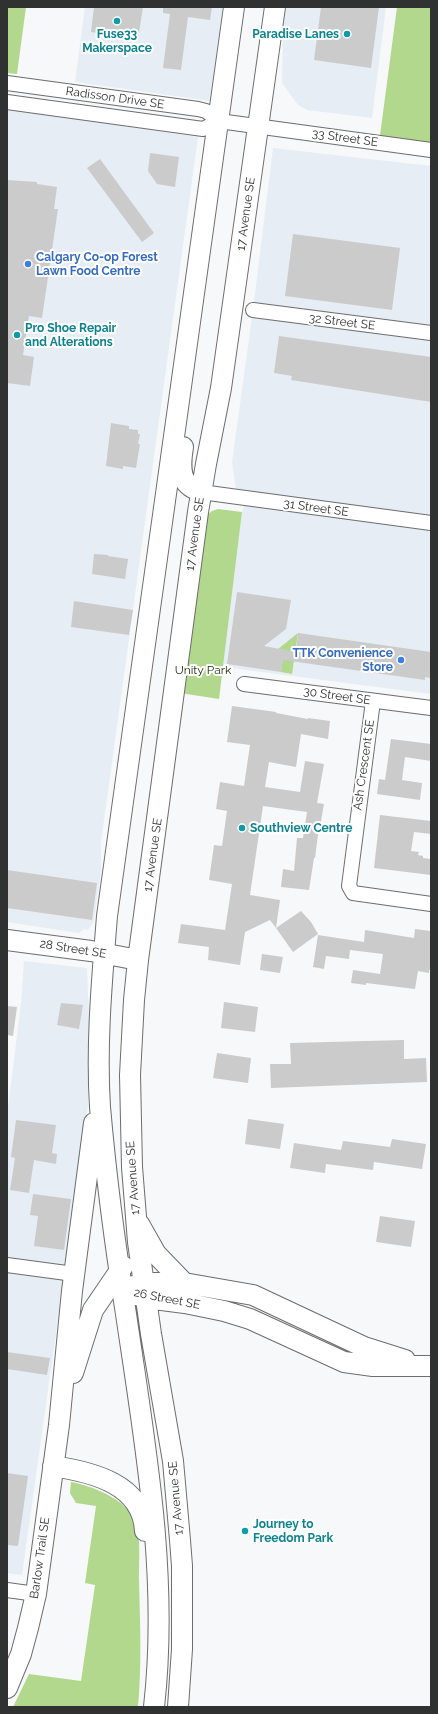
<!DOCTYPE html>
<html>
<head>
<meta charset="utf-8">
<style>
	body { margin:0 }
	#map { position:relative; width:438px; height:1714px; overflow:hidden; background:#f7f8f9; font-family:Raleway,sans-serif }
	canvas { display:block }
	.frame { position:absolute; inset:0; border:8px solid #303131; pointer-events:none }
</style>
</head>
<body>
<div id="map">
<canvas width="438" height="1714"></canvas>
<div class="frame"></div>
</div>
<script>
const g = document.querySelector('canvas').getContext('2d');
g.lineJoin = 'round';
function paint(path, color) { g.fillStyle = color; g.fill(path, 'evenodd'); }
function strokePath(path, color, width, dash) { g.strokeStyle = color; g.lineWidth = width; g.lineCap = dash ? 'butt' : 'round'; g.setLineDash(dash || []); g.stroke(path); }
function label(font, color, halo, rows, align = 'center') {
  g.font = font + ' Raleway,sans-serif'; g.lineWidth = 4; g.setLineDash([]); g.textBaseline = 'middle'; g.strokeStyle = halo; g.fillStyle = color; for (const [text, x, y, turn = 0] of rows) {
    g.save(); g.translate(x, y); g.rotate((+turn || 0) * Math.PI / 180); g.textAlign = isNaN(turn) ? turn : align; if (halo) g.strokeText(text, 0, 0); g.fillText(text, 0, 0); g.restore();
  }
}
paint(new Path2D(`
	M85,7H223L210,101L75,82Z
	M286,7H386L372,118L307,110L298,105L282,83L283,27Z
	M7,109L198,137L101,842V870L94,921L88,930L84,929L79,933L7,922Z
	M273,148L431,166V694L223,667L234,576L242,512L246,499L237,497L232,462L253,310Z
	M24,961L87,968L89,1020L88,1106L22,1575L7,1573V1115L21,1004Z`), '#e7edf5');
paint(new Path2D(`
	M7,7H26L17,74L7,73Z
	M397,7H431V150L379,143Z
	M218,509L242,512L219,699L180,693L206,516L212,511Z
	M298,633L292,674L281,672L284,650L278,649Z
	M71,1482C93,1486 124,1499 135,1519C141,1531 139,1565 139,1580C140,1622 142,1665 138,1707H13L29,1674L81,1681L95,1585L85,1583L96,1506L76,1503L70,1493Z`), '#b2d88d');
paint(new Path2D(`
	M94,7H143L138,39L91,32Z
	M163,7H212L210,20L188,17L181,70L163,68L170,14L163,13Z
	M321,7H379L371,68L314,60Z
	M150,153L179,157L175,187L157,184L148,171Z
	M100,159L154,233L142,242L87,168Z
	M7,180L37,182V184L57,187L54,209H58L42,318L29,316L23,355L34,357L30,386L7,383Z
	M293,234L400,248L392,310L285,296Z
	M279,336L431,357V402L291,380L292,376L274,373Z
	M111,423L129,426V429L138,430V434H140L138,444H140L136,468L123,466V469L106,466Z
	M94,554L108,555V556L128,559L125,579L92,574Z
	M237,592L291,600L286,629L264,646L296,652L298,633L431,652L430,678L425,677V680L283,660L281,672L227,664Z
	M74,601L133,610L129,635L71,627Z
	M232,706L276,712V713L308,719V718L330,721L328,739L301,734L296,767L269,762L265,787L300,792L305,761L324,764L317,803L324,804L320,827H319L315,858H314L309,890L281,887L283,869L294,871L297,838H303L307,812L263,806L250,895L280,900L276,928L270,920L245,932L240,965L208,960L209,947L178,943L181,924L225,930L232,884L209,880L214,845L222,846L227,811L216,809L220,782L244,786L250,745L227,742Z
	M391,739L431,744V761L405,757L402,780L422,783L420,800L377,794L379,779L385,780Z
	M380,815L431,821V834L414,832L411,851L419,852L418,855L423,856V858L431,859V875L374,868Z
	M7,870L97,883L92,920L7,908Z
	M301,911L311,922L318,934L293,952L276,928Z
	M415,929L431,931V970H429V973L418,971L415,989L366,983V985L351,983L353,970L380,974L383,954L350,950L349,959L326,956L324,969L313,967L318,935L364,942L365,930L414,938Z
	M262,954L283,957L280,973L260,970Z
	M224,1002L258,1007L255,1032L221,1028Z
	M61,1003L83,1005L79,1029L57,1025Z
	M7,1006L17,1007L13,1036L7,1035Z
	M404,1040V1059L426,1058L427,1082L271,1088L270,1064H291L290,1043Z
	M217,1053L251,1058L248,1083L213,1078Z
	M248,1119L284,1124L280,1149L245,1144Z
	M16,1120L56,1125L52,1153L57,1154L56,1164L34,1160L29,1193L10,1190L15,1158L11,1157Z
	M392,1139L426,1144L422,1169L374,1162L373,1170L326,1164L325,1173L290,1168L294,1143L341,1150L343,1141L390,1147Z
	M33,1194L71,1199L64,1250L34,1246L38,1216L30,1215Z
	M380,1216L415,1221L411,1247L376,1242Z
	M7,1352L50,1358L47,1375L7,1369Z
	M7,1473L28,1476L18,1546L7,1545Z`), '#cccbcb');
const street = new Path2D(`
	M7,83L198,109L206,111L219,121L431,150
	M7,102L203,129L219,121
	M253,310L431,333
	M201,492L431,523
	M244,684L431,708
	M373,701L349,886L353,893L431,904
	M7,1265L74,1274
	M7,1590L36,1594`);
const secondary = new Path2D(`
	M183,447C181,459 179,479 190,486C193,489 198,490 201,492
	M7,940L91,951L138,960
	M139,1224L156,1254L184,1283
	M130,1287L144,1283H184L253,1295L364,1347L405,1360
	M134,1294L146,1298L185,1303L224,1311L250,1319L344,1362L373,1366H431
	M73,1373L93,1310L123,1266
	M53,1466C92,1472 143,1484 145,1531
	M7,1688L21,1654L28,1628L36,1594L59,1425L72,1291L94,1123
	M154,1707C169,1575 145,1444 126,1314C115,1245 106,1176 100,1107C96,1043 102,980 107,916L234,7
	M178,1707L182,1649V1566L180,1540L173,1461L151,1334L138,1242L132,1167L130,1075L134,1000L138,960L198,512L206,464L221,388L275,7`);
strokePath(street, '#6c6d6e', 16);
strokePath(secondary, '#6c6d6e', 22);
strokePath(street, '#fff', 14);
strokePath(secondary, '#fff', 20);
for (const [x, y, r, color] of [
	[117,21,4,"#0f9aa8"],
	[347,34,4,"#0f9aa8"],
	[28,264,4,"#3f7fe0"],
	[17,335,4,"#0f9aa8"],
	[401,660,4,"#3f7fe0"],
	[242,828,4,"#0f9aa8"],
	[245,1531,4,"#0f9aa8"]
]) { const dot = new Path2D(); dot.arc(x, y, r, 0, 2 * Math.PI); g.fillStyle = color; g.fill(dot); strokePath(dot, '#fff', 1.5); }
label('bold 12px', '#0d838f', '#fff', [
	["Fuse33",117,34,"center"],
	["Makerspace",117,48,"center"],
	["Paradise Lanes",339,34,"right"],
	["Pro Shoe Repair",25,328],
	["and Alterations",25,342],
	["Southview Centre",250,828],
	["Journey to",253,1524],
	["Freedom Park",253,1538]
], 'left');
label('12px', '#303131', '#fff', [
	["Radisson Drive SE",115,98,8],
	["33 Street SE",345,138,8],
	["17 Avenue SE",246,214,-82],
	["32 Street SE",342,322,7],
	["31 Street SE",316,508,8],
	["17 Avenue SE",195,534,-82],
	["30 Street SE",337,696,8],
	["Ash Crescent SE",364,765,-82],
	["17 Avenue SE",153,855,-82],
	["28 Street SE",73,949,9],
	["17 Avenue SE",133,1178,-94],
	["26 Street SE",167,1299,11],
	["17 Avenue SE",176,1498,-95],
	["Barlow Trail SE",40,1558,-82]
]);
label('bold 12px', '#366cbe', '#fff', [
	["Calgary Co-op Forest",36,257],
	["Lawn Food Centre",36,271],
	["TTK Convenience",393,653,"right"],
	["Store",393,667,"right"]
], 'left');
label('12px', '#223211', '#fff', [
	["Unity Park",203,670]
]);
</script>
</body>
</html>
